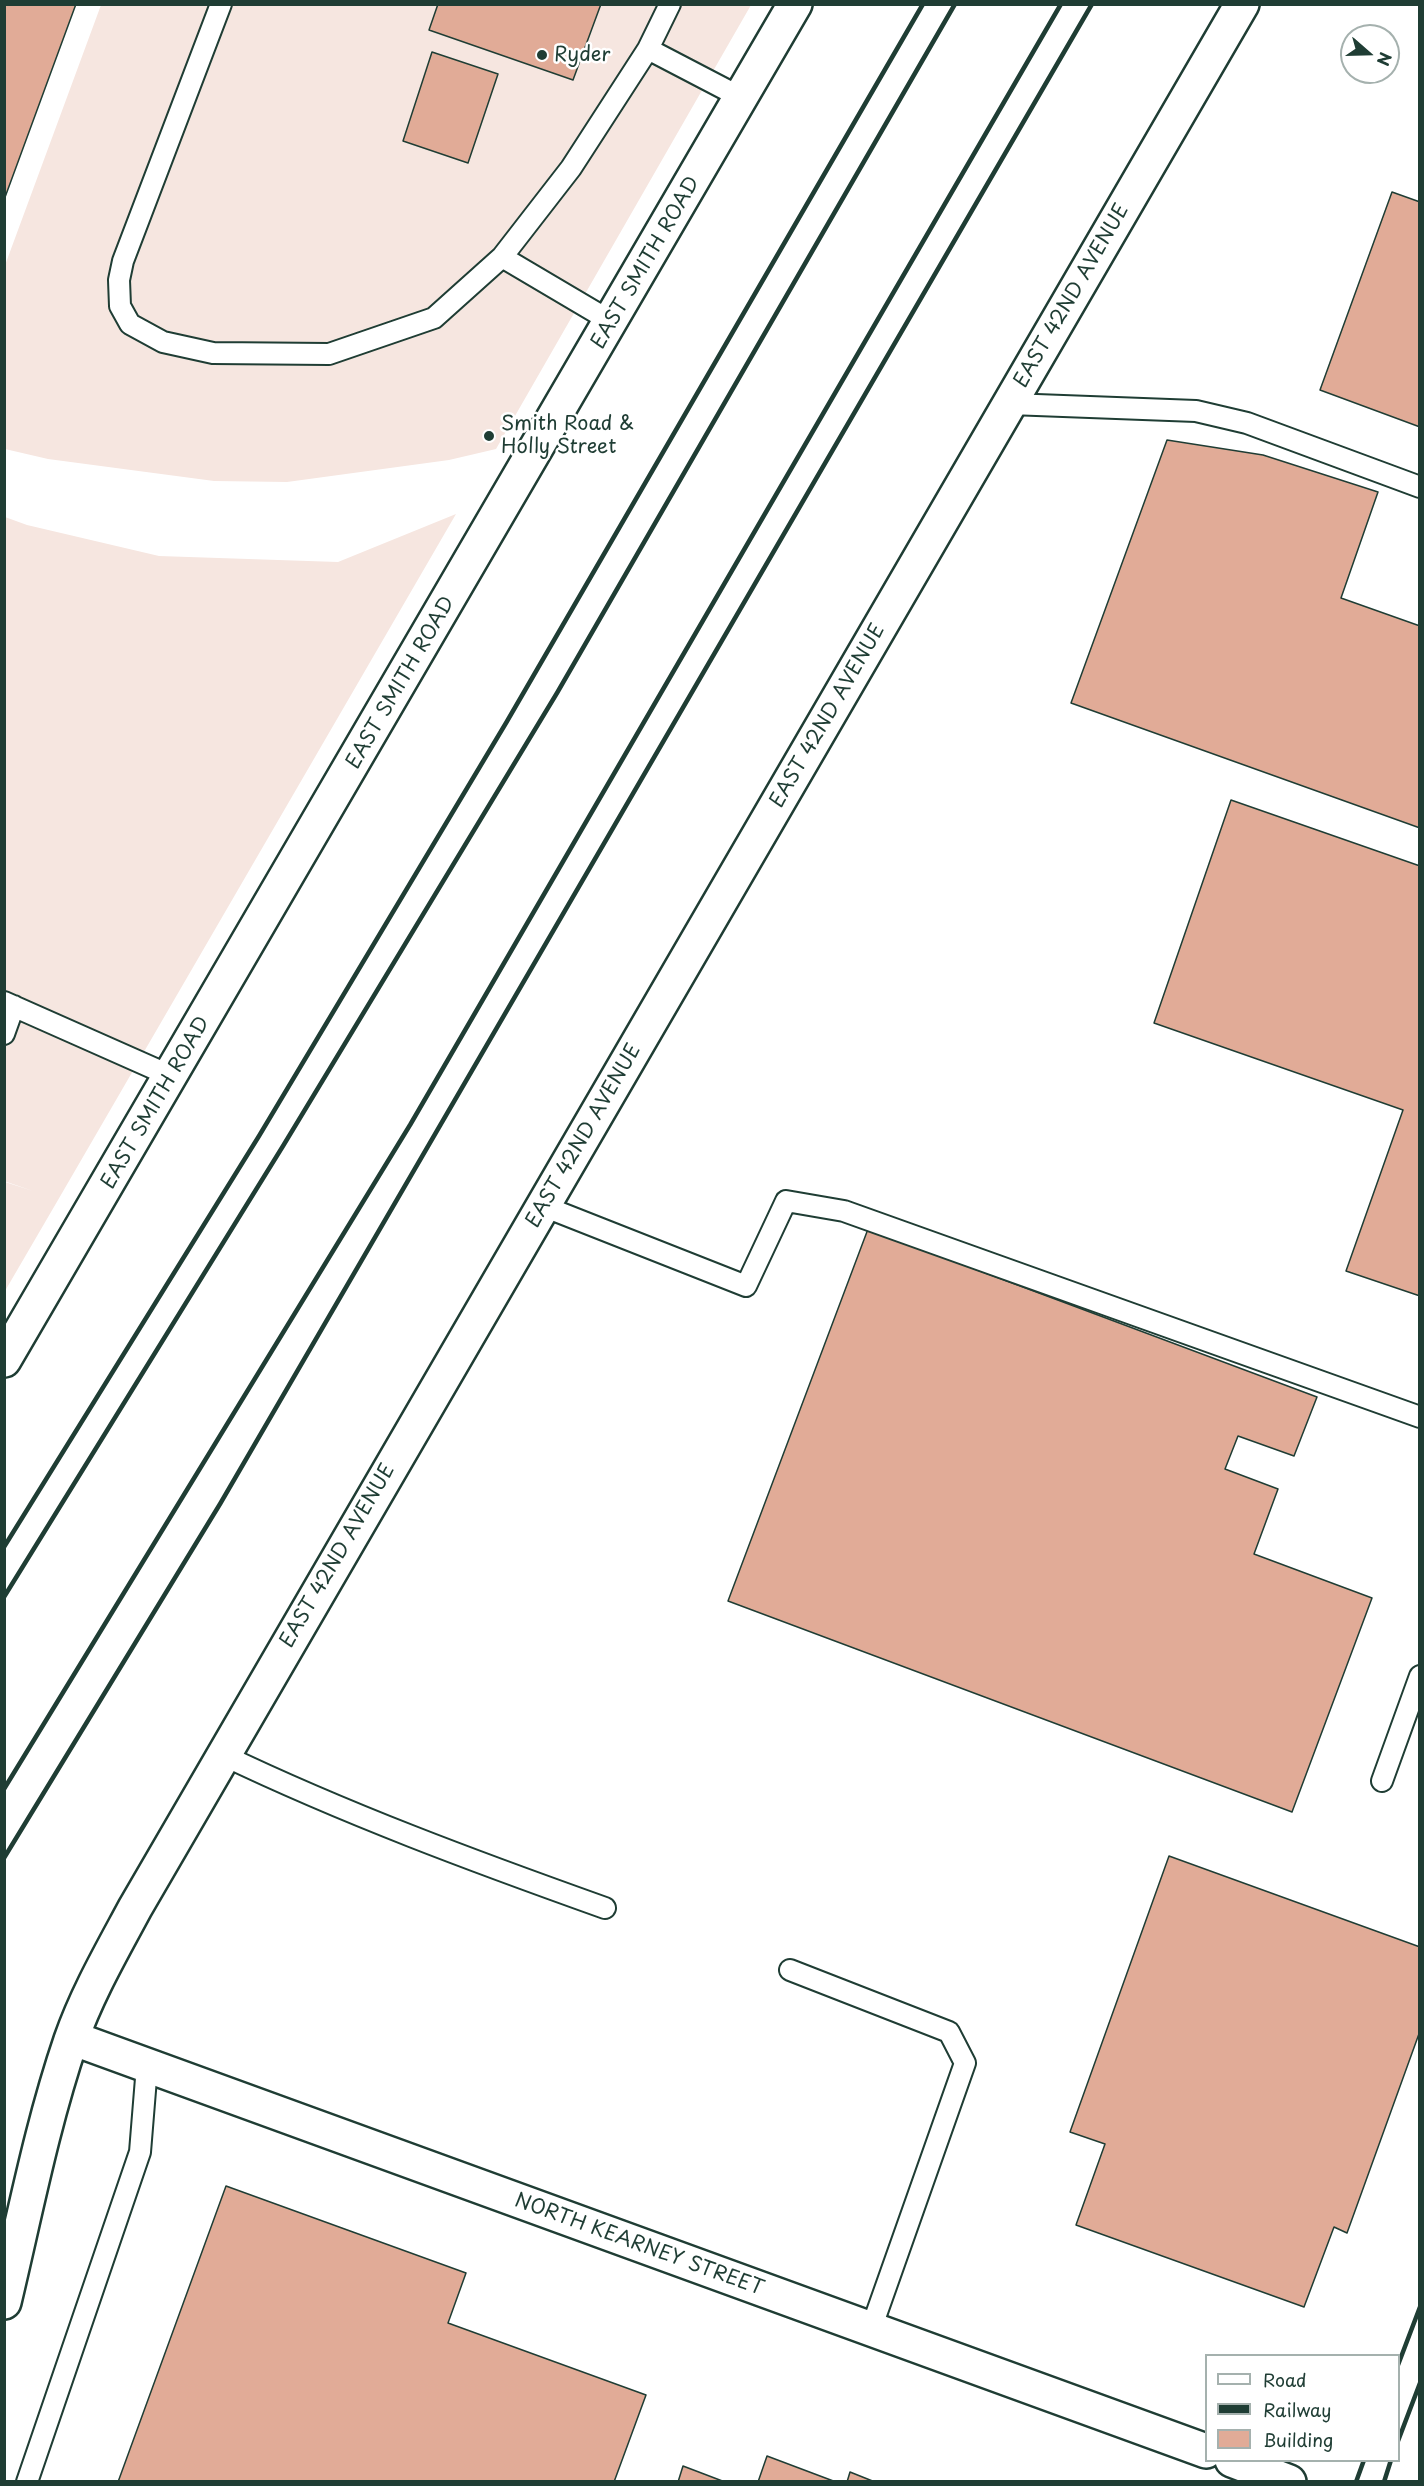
<!DOCTYPE html>
<html>
<head>
<meta charset="utf-8">
<style>
	body { margin:0 }
	#map { position:relative; width:1424px; height:2486px; overflow:hidden; background:#fff; font-family:"Playpen Sans",sans-serif }
	canvas { display:block }
	.frame { position:absolute; inset:0; border:6px solid #1f3d34; pointer-events:none }
	.legend { position:absolute; left:1205px; top:2354px; width:195px; height:108px; box-sizing:border-box; background:#fff; border:2px solid #a5b1ae; margin:0; padding:8px 10px; list-style:none; font-size:18px; color:#1f3d34 }
	.legend li { display:flex; align-items:center; gap:12px; height:30px }
	.legend b { width:30px; border:2px solid #a5b1ae }
	.north { position:absolute; left:1340px; top:24px; width:60px; height:60px; box-sizing:border-box; background:#fff; border:2px solid #a5b1ae; border-radius:50%; rotate:110deg; font-size:16px; font-weight:700; line-height:24px; text-align:center; color:#1f3d34 }
	.north::after { content:''; display:block; margin:auto; width:21px; height:27px; background:#1f3d34; clip-path:polygon(50% 0,100% 100%,50% 72%,0 100%) }
</style>
</head>
<body>
<div id="map">
<canvas width="1424" height="2486"></canvas>
<div class="frame"></div>
<ul class="legend">
<li><b style="height:8px;background:#fff"></b>Road</li>
<li><b style="height:8px;background:#1f3d34"></b>Railway</li>
<li><b style="height:16px;background:#e1ab97"></b>Building</li>
</ul>
<div class="north">N</div>
</div>
<script>
const g = document.querySelector('canvas').getContext('2d');
g.lineJoin = 'round';
function paint(path, color) { g.fillStyle = color; g.fill(path, 'evenodd'); }
function strokePath(path, color, width, dash) { g.strokeStyle = color; g.lineWidth = width; g.lineCap = dash ? 'butt' : 'round'; g.setLineDash(dash || []); g.stroke(path); }
function label(font, color, halo, rows, align = 'center') {
  g.font = font + ' "Playpen Sans",sans-serif'; g.lineWidth = 5; g.setLineDash([]); g.textBaseline = 'middle'; g.strokeStyle = halo; g.fillStyle = color; for (const [text, x, y, turn = 0] of rows) {
    g.save(); g.translate(x, y); g.rotate((+turn || 0) * Math.PI / 180); g.textAlign = isNaN(turn) ? turn : align; if (halo) g.strokeText(text, 0, 0); g.fillText(text, 0, 0); g.restore();
  }
}
paint(new Path2D(`
	M101,5H751L496,449L449,460L287,482L214,481L48,459L5,449L4,268Z
	M456,514L58,1200L5,1291V1182L33,1191L4,1181L5,517L27,525L159,556L338,562Z`), '#f6e6e0');
const building = new Path2D(`
	M4,4H76L4,200Z
	M438,4H601L573,80L429,30Z
	M432,52L498,74L468,163L403,141Z
	M1392,192L1420,202V427L1320,390Z
	M1167,440L1263,455L1378,492L1341,598L1420,626V828L1071,703Z
	M1231,800L1420,866V1296L1346,1271L1403,1110L1154,1023Z
	M868,1229L1317,1397L1294,1456L1238,1436L1225,1469L1278,1489L1254,1554L1372,1598L1292,1812L728,1601Z
	M1169,1856L1420,1947V2031L1347,2233L1334,2227L1304,2307L1076,2225L1105,2144L1070,2132Z
	M226,2186L466,2273L448,2323L646,2395L614,2482H118Z
	M767,2456L836,2482H758Z
	M683,2466L725,2482H678Z
	M850,2472L875,2482H847Z`);
paint(building, '#e1ab97');
strokePath(building, '#1f3d34', 1.5);
const lane = new Path2D(`
	M221,4L123,261L119,280L120,306L130,324L163,342L213,353L329,354L434,318L502,257L571,168L648,49L670,4
	M648,49L742,98
	M502,257L612,322
	M1010,404L1196,411L1247,423L1420,487
	M4,1002L171,1076
	M4,1034L14,1006
	M543,1206L746,1286L786,1201L844,1211L1420,1417
	M223,1755C346,1814 476,1862 605,1908
	M1382,1781L1420,1676
	M790,1970L949,2032L965,2063L871,2329
	M27,2482L140,2152L147,2066`);
const street = new Path2D(`
	M72,2038L1206,2451
	M4,2302C25,2214 42,2125 71,2040C87,1994 112,1951 135,1908L1242,4
	M1232,2460L1289,2482`);
const secondary = new Path2D(`
	M4,1360L795,4`);
strokePath(lane, '#1f3d34', 24);
strokePath(street, '#1f3d34', 38);
strokePath(secondary, '#1f3d34', 38);
strokePath(lane, '#fff', 20);
strokePath(street, '#fff', 33);
strokePath(secondary, '#fff', 33);
strokePath(new Path2D(`
	M4,1547L259,1136L506,723L923,4
	M4,1597L283,1146L557,693L955,4
	M4,1789L410,1125L1061,4
	M4,1858L220,1504L1092,4
	M1398,2365L1420,2307
	M1398,2441L1420,2383
	M1356,2482L1364,2460
	M1384,2482L1391,2460`), '#1f3d34', 4.5);
for (const [x, y, r, color] of [
	[542,55,6,"#1f3d34"],
	[489,436,6,"#1f3d34"]
]) { const dot = new Path2D(); dot.arc(x, y, r, 0, 2 * Math.PI); g.fillStyle = color; g.fill(dot); strokePath(dot, '#fff', 2); }
label('20px', '#1f3d34', '#fff', [
	["Ryder",554,55],
	["Smith Road &",501,424],
	["Holly Street",501,447]
], 'left');
label('20px', '#1f3d34', '#fff', [
	["EAST SMITH ROAD",646,263,-60],
	["EAST 42ND AVENUE",1072,296,-60],
	["EAST SMITH ROAD",401,683,-60],
	["EAST 42ND AVENUE",828,716,-60],
	["EAST SMITH ROAD",156,1103,-60],
	["EAST 42ND AVENUE",584,1136,-60],
	["EAST 42ND AVENUE",338,1556,-60],
	["NORTH KEARNEY STREET",639,2245,20]
]);
</script>
</body>
</html>
